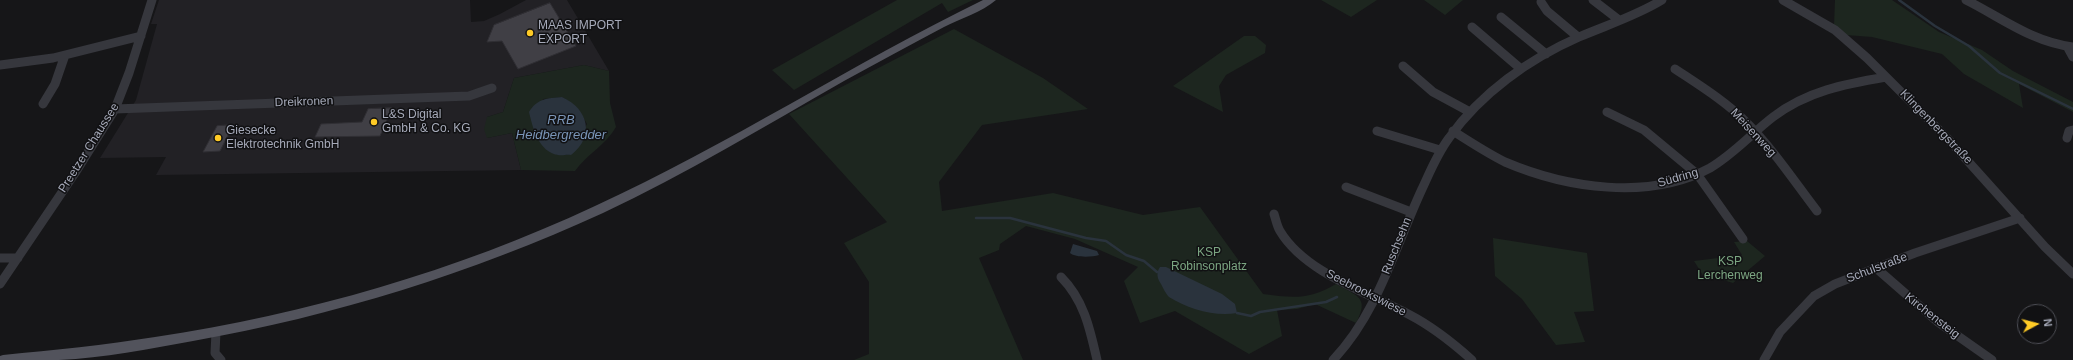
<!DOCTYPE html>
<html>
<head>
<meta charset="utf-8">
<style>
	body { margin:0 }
	#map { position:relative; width:2073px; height:360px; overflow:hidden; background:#161618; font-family:Arial,sans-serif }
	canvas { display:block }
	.north { position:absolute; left:2017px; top:304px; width:40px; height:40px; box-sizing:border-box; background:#111113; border:1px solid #4d4e55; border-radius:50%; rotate:83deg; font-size:11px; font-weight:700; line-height:16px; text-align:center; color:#a6aab9 }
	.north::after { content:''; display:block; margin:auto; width:14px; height:18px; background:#ffcb26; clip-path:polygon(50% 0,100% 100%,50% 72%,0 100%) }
</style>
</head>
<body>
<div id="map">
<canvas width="2073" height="360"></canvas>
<div class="north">N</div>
</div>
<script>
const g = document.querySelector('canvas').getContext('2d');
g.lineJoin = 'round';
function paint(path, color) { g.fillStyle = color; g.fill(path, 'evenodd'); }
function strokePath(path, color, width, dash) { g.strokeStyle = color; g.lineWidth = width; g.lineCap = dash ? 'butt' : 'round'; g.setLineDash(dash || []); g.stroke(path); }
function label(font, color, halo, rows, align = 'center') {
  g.font = font + ' Arial,sans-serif'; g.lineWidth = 3; g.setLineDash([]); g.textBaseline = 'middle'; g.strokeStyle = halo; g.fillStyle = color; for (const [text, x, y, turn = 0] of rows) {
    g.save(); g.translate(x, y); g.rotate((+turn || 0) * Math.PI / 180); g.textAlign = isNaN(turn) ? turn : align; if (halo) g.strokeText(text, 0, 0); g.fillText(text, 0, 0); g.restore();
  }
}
paint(new Path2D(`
	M159,0H470L471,22L484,21L500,14L526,0H567L609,71L584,65L514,78L503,112L487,117V138L512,133L521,170L156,175L166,157L100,158L136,100L157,24H151Z`), '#222125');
paint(new Path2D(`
	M897,0H973L948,12L942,3L794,90L772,70Z
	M1321,0H1377L1351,17Z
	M1424,0H1463L1445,15Z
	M1835,0H1892L1939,32L1982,50L2013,71L2073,102V112L2019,84L2023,108L1964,74L1942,54L1872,37L1846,35L1834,26Z
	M954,29L1043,78L1088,109L982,125L939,182L942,211L1053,193L1143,215L1200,207L1263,294C1292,298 1310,300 1336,284C1357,296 1370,297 1356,323L1315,304L1297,309L1277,310L1282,336L1249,354L1175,311L1140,323L1124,281L1138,267L1075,239L1026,226L1000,244L999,250L979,258L1023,360H854L869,354V282L844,243L887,222L789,114Z
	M1244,36H1255L1266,45L1265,53L1226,75L1219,86L1223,112L1173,86Z
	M584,65L609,71L610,103L616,127C606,145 587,154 575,171L521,170L512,133L487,138L484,129L487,117L503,112L514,78ZM562,97C574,103 581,113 587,124L569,154C548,157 545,148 534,132L543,99Z
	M1493,238L1587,253L1594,311L1574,312L1585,342L1556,345L1522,299L1495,276Z
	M1747,241L1765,256L1733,283L1710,276L1704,277L1694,261L1742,255L1734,242Z`), '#1d261f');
paint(new Path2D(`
	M562,97C589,109 595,137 571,155C567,154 563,156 558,155C539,152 533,129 529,112C537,99 547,98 562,97Z
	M1073,244L1097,251L1099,255C1092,257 1076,258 1070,253Z
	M1160,267H1166L1222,294L1235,304L1237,313C1215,317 1188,309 1169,297C1166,294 1163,288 1161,284C1157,278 1156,273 1160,267Z`), '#2a333d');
strokePath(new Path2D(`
	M1899,0L1935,26L1969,46L2000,73L2073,109
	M976,218H1010L1086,238L1106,241L1126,255L1144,261L1157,272
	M1237,313L1251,316L1260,312L1326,302L1337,297`), '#2a333d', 2.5);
const building = new Path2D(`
	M550,3L576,46L518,69L502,41L487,42L494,25Z
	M392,108L380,136L315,137L321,124L362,122L368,109Z
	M233,125L220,151L203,152L217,126Z`);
paint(building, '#403f45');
strokePath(building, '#302f34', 1);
strokePath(new Path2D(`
	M1593,0L1619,20
	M1783,0L1835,30L1867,58L1948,139L2045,247L2073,274
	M1966,0C2002,18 2032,42 2073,47
	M1541,2L1547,11L1578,37
	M1501,17L1546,54
	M1472,27L1521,69
	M2067,46L2073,57
	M0,65L53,58L141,36
	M1403,66L1433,92L1470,112
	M1675,69C1699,85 1725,101 1746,122C1773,149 1794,181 1817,211
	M43,104L55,84L65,55
	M115,109L469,96L492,88
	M1607,112L1644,130L1697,174L1743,239
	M1377,131L1440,150
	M1453,131C1470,142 1487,153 1505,162C1566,188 1649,201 1710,168C1734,154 1752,133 1773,117C1807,91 1845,84 1886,77
	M2067,138L2069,131L2073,130
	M1346,187L1411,212
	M1274,214C1276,220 1277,226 1280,231C1305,273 1369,293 1410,315C1433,327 1453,343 1472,360
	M0,258H18
	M1876,268L1938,322L1992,360
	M1061,277C1084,300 1090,329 1097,360
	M0,284L75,173L115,109L129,73L152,0
	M216,332L215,353L221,360
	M1333,360C1378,313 1395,247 1422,189C1430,172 1437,154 1449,138C1481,93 1529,59 1579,37C1607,25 1636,16 1662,0
	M1764,360L1780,332L1814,296L1835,284L1915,253L2020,218`), '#36373d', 9);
paint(new Path2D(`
	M983,0H996C982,12 960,19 944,27C910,45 877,63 844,81C765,126 686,174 603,213C472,273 334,316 193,341C149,349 104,358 59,360C40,360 20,360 0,360V356L3,355C54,350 105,345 155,337C307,314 456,271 595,206C728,145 852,64 983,0Z`), '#52535c');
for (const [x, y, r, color] of [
	[530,33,4,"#ffcb26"],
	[374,122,4,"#ffcb26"],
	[218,138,4,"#ffcb26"]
]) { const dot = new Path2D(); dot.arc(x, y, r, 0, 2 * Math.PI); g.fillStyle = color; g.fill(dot); strokePath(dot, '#111113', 1.5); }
label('12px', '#a6aab9', '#111113', [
	["MAAS IMPORT",538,26],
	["EXPORT",538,40],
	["L&S Digital",382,115],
	["GmbH & Co. KG",382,129],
	["Giesecke",226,131],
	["Elektrotechnik GmbH",226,145]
], 'left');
label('12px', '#a6aab9', '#111113', [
	["Dreikronen",304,102,-2],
	["Klingenbergstraße",1936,127,46],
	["Meisenweg",1753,133,47],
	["Preetzer Chaussee",89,148,-58],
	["Südring",1678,178,-16],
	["Ruschsehn",1397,246,-68],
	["Schulstraße",1877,268,-21],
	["Seebrookswiese",1366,293,27],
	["Kirchensteig",1932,316,38]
]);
label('12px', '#7ca682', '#111113', [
	["KSP",1209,253],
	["Robinsonplatz",1209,267],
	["KSP",1730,262],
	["Lerchenweg",1730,276]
]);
label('italic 13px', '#7a95b7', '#111113', [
	["RRB",561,120],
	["Heidbergredder",561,135]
]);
</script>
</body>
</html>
